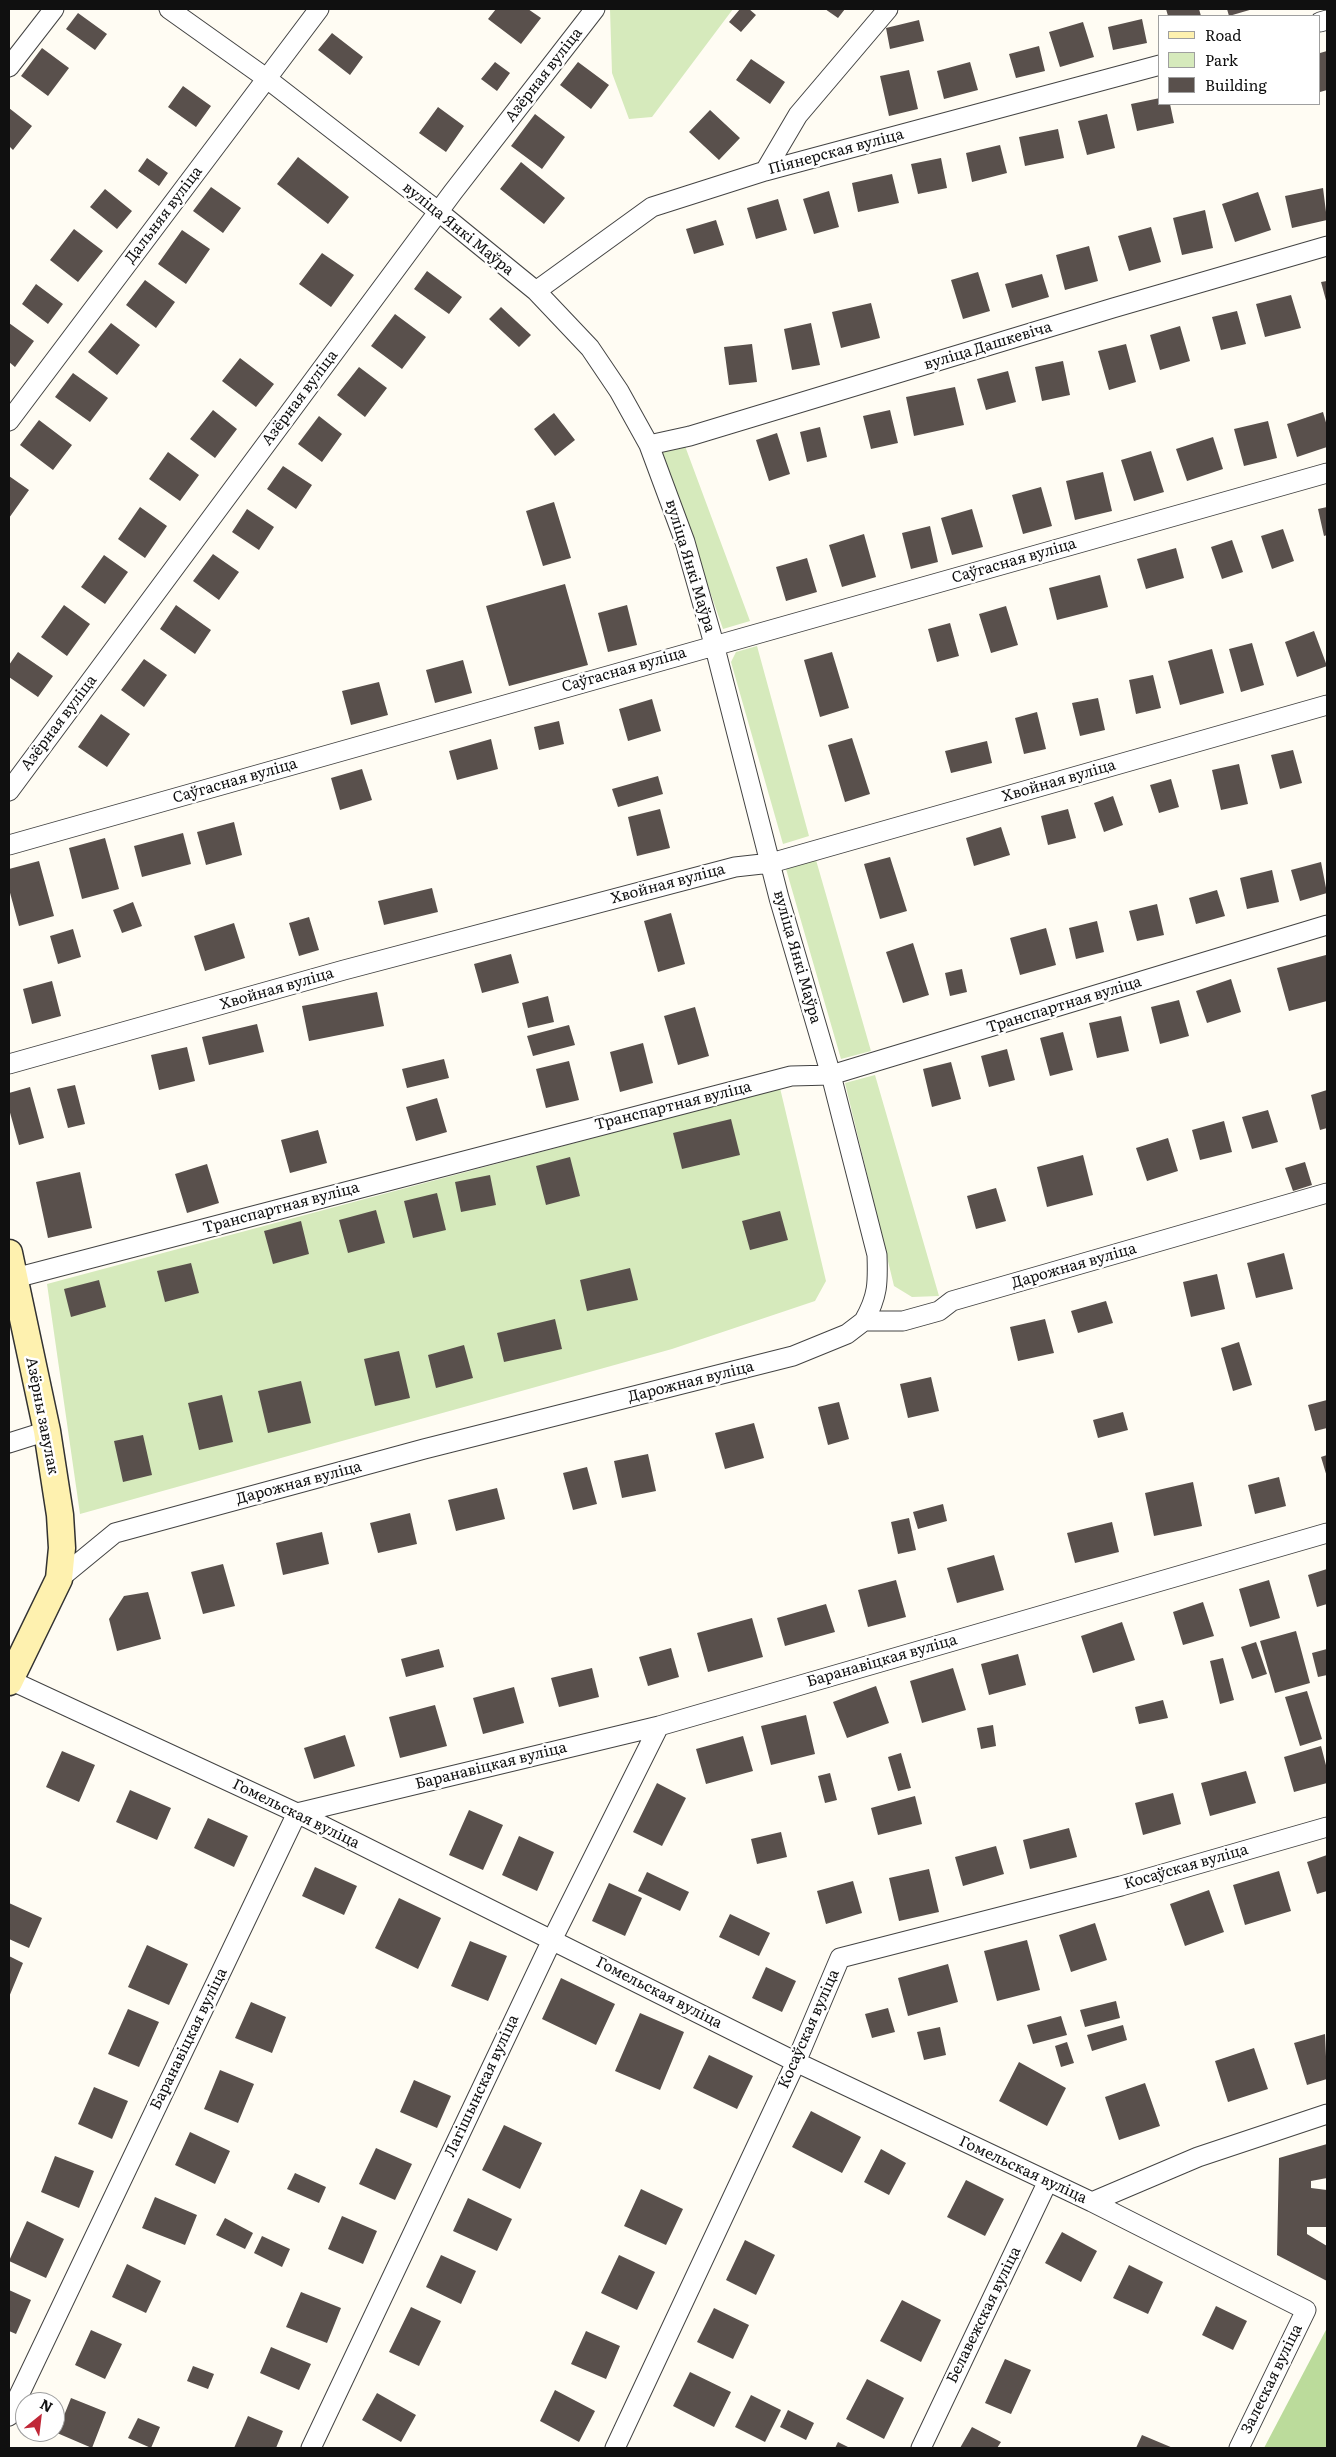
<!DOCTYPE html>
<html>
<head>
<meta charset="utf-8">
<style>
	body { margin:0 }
	#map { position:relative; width:1336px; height:2457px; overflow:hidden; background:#fffcf3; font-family:Literata,serif }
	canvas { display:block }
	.frame { position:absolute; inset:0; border:10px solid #101010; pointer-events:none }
	.legend { position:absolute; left:1158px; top:15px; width:162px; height:90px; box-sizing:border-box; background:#fff; border:1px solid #9f9f9f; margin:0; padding:6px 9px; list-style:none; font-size:15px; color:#101010 }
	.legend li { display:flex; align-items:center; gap:10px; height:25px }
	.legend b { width:25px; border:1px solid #9f9f9f }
	.north { position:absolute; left:15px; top:2392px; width:50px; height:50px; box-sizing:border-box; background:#fff; border:1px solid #9f9f9f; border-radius:50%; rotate:29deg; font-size:14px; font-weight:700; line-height:20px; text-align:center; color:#101010 }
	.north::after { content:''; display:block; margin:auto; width:18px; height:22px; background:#c02838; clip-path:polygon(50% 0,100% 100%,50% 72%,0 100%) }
</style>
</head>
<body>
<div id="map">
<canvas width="1336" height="2457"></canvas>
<div class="frame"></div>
<ul class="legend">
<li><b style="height:6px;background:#fef1af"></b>Road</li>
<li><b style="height:14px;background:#d6eabc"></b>Park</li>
<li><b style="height:14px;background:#59504c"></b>Building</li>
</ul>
<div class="north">N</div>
</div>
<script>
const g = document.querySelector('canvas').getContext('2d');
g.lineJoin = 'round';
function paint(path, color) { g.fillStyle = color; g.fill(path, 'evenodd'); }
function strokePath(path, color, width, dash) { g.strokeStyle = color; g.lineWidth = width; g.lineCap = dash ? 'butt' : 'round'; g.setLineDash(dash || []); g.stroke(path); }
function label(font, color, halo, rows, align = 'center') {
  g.font = font + ' Literata,serif'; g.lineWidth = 5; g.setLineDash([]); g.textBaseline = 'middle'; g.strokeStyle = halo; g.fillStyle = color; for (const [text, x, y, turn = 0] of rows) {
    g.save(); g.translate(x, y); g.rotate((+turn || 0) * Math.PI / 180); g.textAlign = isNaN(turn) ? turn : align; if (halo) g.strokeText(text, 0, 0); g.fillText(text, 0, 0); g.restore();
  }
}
paint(new Path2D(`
	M610,9H733L652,117L629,119L612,73Z
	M685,446L750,621L723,629L661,451Z
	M757,646L809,836L783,844L731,662L736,652Z
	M816,860L871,1051L841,1059L786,869Z
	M875,1075L939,1296L912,1297L894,1286L845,1083Z
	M780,1088L826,1281L815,1301L672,1349L80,1514L47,1284Z`), '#d6eabc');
paint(new Path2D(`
	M1327,2328V2448H1264Z`), '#bbdb9b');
paint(new Path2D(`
	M496,9H528L541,18L521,44L488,19Z
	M740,9H749L756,15L741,32L729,22Z
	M825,9H845L838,18Z
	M1166,9H1199L1201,16H1168Z
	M1227,9H1253L1229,16Z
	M78,13L107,34L95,50L66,29Z
	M1142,19L1147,43L1113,50L1108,27Z
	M919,20L924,41L890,49L886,28Z
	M1083,22L1094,57L1060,67L1049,32Z
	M332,33L363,57L350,75L318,50Z
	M1039,46L1045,71L1016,78L1009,54Z
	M42,48L69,68L48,96L21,76Z
	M1327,51V90L1320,92V53Z
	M751,59L785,82L770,104L736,80Z
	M495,62L510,73L497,91L481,79Z
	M578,62L609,85L591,109L560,85Z
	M970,62L978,90L944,99L937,71Z
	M909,70L918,109L889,116L880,76Z
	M183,86L211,106L196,127L168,107Z
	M1160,98V104H1170L1174,123L1137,131L1131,104Z
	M438,107L464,126L446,152L419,133Z
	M9,108L32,126L13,150L9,146Z
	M710,110L740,138L719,160L689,132Z
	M535,114L565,137L542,169L511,146Z
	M1107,114L1115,148L1087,155L1078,121Z
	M1058,129L1064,158L1025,166L1019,137Z
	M1000,145L1007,173L972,182L966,153Z
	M298,157L349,197L328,224L277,184Z
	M147,158L168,173L159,186L138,171Z
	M941,158L947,188L918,194L911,164Z
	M521,162L565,198L544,224L500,189Z
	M892,174L899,203L858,212L852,183Z
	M211,187L241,208L223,233L193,211Z
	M1323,188L1327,220L1292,228L1285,196Z
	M105,189L132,211L117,229L90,207Z
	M829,191L839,227L814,234L803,199Z
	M1258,192L1271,230L1235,242L1222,204Z
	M778,199L787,230L756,239L747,208Z
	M1205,210L1213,248L1182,255L1173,218Z
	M716,220L724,245L694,254L686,229Z
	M1151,227L1161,262L1129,271L1118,236Z
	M74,229L103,251L78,282L50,260Z
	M182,230L210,249L186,284L158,264Z
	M1089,246L1098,281L1065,290L1056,255Z
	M322,253L354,275L331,307L299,284Z
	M427,271L462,297L449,314L414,289Z
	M978,272L990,311L963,319L951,280Z
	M1042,274L1049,297L1012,308L1005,284Z
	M145,280L175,302L156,328L126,305Z
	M1327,281V304L1321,282Z
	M36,284L63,304L48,324L22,304Z
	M1291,295L1301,328L1265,337L1256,304Z
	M871,303L880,338L841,348L832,312Z
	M501,307L531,335L519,347L489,319Z
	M1237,311L1246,344L1221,350L1212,317Z
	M395,314L426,337L402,369L371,346Z
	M9,323L34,341L15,367L9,362Z
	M111,323L140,345L117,375L88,352Z
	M811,323L820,365L792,370L784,329Z
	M1180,326L1190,361L1160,370L1150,335Z
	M752,344L757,382L729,385L724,347Z
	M1126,344L1136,382L1109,390L1098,351Z
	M240,358L274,384L256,407L222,381Z
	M1063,361L1070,395L1042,401L1035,367Z
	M359,367L387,388L365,417L337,395Z
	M1008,371L1016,402L986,410L977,379Z
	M73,373L108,398L90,422L55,397Z
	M955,387L964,425L914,436L906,397Z
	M213,410L237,429L215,458L190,439Z
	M890,410L898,443L871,449L863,416Z
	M1323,412L1327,426V447L1297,457L1287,424Z
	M554,413L575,440L555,456L534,429Z
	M319,416L342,434L322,462L298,444Z
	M39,420L72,445L53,470L20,445Z
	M1268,421L1277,458L1244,466L1234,429Z
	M820,427L827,457L807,462L800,432Z
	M777,433L790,474L769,481L756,440Z
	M1213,437L1223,469L1187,481L1176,449Z
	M1151,451L1164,492L1134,501L1121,460Z
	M168,452L199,475L180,501L149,479Z
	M283,466L312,485L296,509L267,489Z
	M1103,472L1112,511L1075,520L1066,481Z
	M9,476L29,490L9,518Z
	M1041,487L1052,526L1023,534L1012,495Z
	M554,502L571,558L543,566L526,511Z
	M140,507L167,526L145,558L118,539Z
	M1327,507V535L1324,536L1318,509Z
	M247,509L274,527L259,550L232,532Z
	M972,509L983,547L952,555L941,518Z
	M930,526L938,562L911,569L902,533Z
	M1283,529L1294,561L1272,569L1261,536Z
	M864,534L876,577L842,587L829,545Z
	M1232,540L1243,572L1222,579L1211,547Z
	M1176,548L1184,578L1146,589L1137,559Z
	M213,554L239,572L219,600L193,581Z
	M104,555L128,572L105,604L81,587Z
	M807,558L817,592L786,601L776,567Z
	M1100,575L1108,607L1057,620L1049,588Z
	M565,584L588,665L509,686L486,606Z
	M64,605L90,624L67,656L41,637Z
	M176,605L211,630L195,654L160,629Z
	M627,605L637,645L608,652L598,613Z
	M1006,606L1018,645L991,653L979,614Z
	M950,623L959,656L937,662L928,629Z
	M1314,631L1327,666L1297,677L1285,642Z
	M1252,643L1264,685L1241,692L1229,649Z
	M1212,649L1224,693L1180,705L1168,661Z
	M18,652L53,676L38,697L9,677V665Z
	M832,652L849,708L820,717L804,660Z
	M144,659L167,675L144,707L121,690Z
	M463,660L472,693L435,703L426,670Z
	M1153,675L1161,708L1136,714L1129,680Z
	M379,682L388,715L351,725L342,691Z
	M1098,698L1105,730L1080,736L1072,703Z
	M652,699L661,731L628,741L619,709Z
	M1037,712L1046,749L1024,754L1015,718Z
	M101,714L130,734L107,767L78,747Z
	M559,721L564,744L539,750L534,727Z
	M852,738L870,794L845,802L828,745Z
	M491,739L498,769L457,780L449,751Z
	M987,741L992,763L951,773L945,751Z
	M1293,750L1302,783L1280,789L1271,755Z
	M1239,764L1248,804L1221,810L1212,770Z
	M362,769L372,800L340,810L331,778Z
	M658,776L663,794L618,807L612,789Z
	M1171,779L1179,807L1159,813L1150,785Z
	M1113,796L1123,825L1104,832L1094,803Z
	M660,809L670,848L637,856L628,817Z
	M1068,809L1076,838L1048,845L1041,816Z
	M234,822L242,855L206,865L197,832Z
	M1001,827L1010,855L974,866L966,838Z
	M183,833L191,864L142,877L134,846Z
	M105,838L119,889L82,899L69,848Z
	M890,857L907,911L880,919L864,864Z
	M39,861L54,916L19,926L9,889V869Z
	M1321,862L1327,893L1300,901L1291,870Z
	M1272,870L1279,902L1247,909L1240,878Z
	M432,888L438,912L384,925L378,901Z
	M1217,890L1225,916L1196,924L1189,898Z
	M133,902L142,926L122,933L113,910Z
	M1157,904L1164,935L1137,941L1129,911Z
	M671,913L685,964L658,972L644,921Z
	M309,917L319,950L299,956L289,923Z
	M1097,921L1104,952L1076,959L1069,928Z
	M234,923L245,958L205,971L194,936Z
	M1046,928L1056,965L1020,975L1010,938Z
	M73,929L81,957L58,964L50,936Z
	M913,943L929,995L903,1003L886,952Z
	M511,954L519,983L482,993L474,964Z
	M1326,955L1327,1001L1289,1011L1277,968Z
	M962,969L967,992L950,996L945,973Z
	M1231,979L1241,1012L1207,1023L1196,991Z
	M52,981L61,1016L32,1024L23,989Z
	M377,992L384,1026L309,1041L302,1006Z
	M548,996L554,1022L528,1028L522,1003Z
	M1179,1000L1189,1036L1160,1044L1151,1007Z
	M695,1007L709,1056L678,1065L664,1016Z
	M1121,1016L1129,1051L1097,1058L1089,1023Z
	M257,1024L264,1052L209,1065L202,1037Z
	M569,1025L575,1045L533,1056L527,1036Z
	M1063,1032L1073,1070L1050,1076L1040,1038Z
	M643,1043L653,1083L620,1092L610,1052Z
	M187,1047L195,1081L159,1090L151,1055Z
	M1007,1049L1015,1080L989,1087L981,1056Z
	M444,1059L449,1078L407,1088L402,1069Z
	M569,1061L579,1100L546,1108L536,1069Z
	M951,1062L961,1099L932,1107L923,1069Z
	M75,1085L85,1124L68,1128L57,1089Z
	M30,1087L44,1138L19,1145L9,1109V1093Z
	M1327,1090V1128L1320,1130L1311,1095Z
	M437,1098L447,1132L416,1141L406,1107Z
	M1268,1110L1278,1142L1252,1149L1242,1117Z
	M731,1119L740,1155L682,1169L673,1133Z
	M1224,1121L1232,1152L1200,1160L1192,1130Z
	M318,1130L327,1163L290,1173L281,1140Z
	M1168,1138L1178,1171L1147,1181L1136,1148Z
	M1083,1155L1093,1195L1047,1207L1037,1167Z
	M570,1157L580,1196L546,1205L536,1166Z
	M1305,1162L1312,1185L1293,1191L1285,1168Z
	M207,1164L219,1203L187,1213L175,1174Z
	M80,1172L92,1228L48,1238L36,1182Z
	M490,1175L496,1205L461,1212L455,1182Z
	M996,1188L1006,1221L976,1229L967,1196Z
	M437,1193L446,1230L413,1238L404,1201Z
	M376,1210L385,1243L348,1253L339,1220Z
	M780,1211L788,1240L750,1250L742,1221Z
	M301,1221L309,1254L273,1264L264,1231Z
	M1284,1253L1293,1289L1256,1298L1247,1263Z
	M191,1263L199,1293L165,1302L157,1271Z
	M630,1268L638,1300L587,1311L580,1280Z
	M1217,1274L1225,1309L1191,1317L1183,1282Z
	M99,1280L106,1307L71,1317L64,1289Z
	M1106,1301L1113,1323L1078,1333L1071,1311Z
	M555,1319L562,1349L504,1362L497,1333Z
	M1045,1319L1054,1353L1018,1361L1010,1327Z
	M1239,1342L1252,1385L1233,1391L1221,1348Z
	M464,1345L473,1378L436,1388L428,1355Z
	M399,1351L410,1398L375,1406L364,1359Z
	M931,1377L939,1411L908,1418L900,1384Z
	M301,1381L311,1423L268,1433L258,1391Z
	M222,1395L233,1442L199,1450L188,1403Z
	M1327,1400V1428L1315,1431L1308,1405Z
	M839,1402L849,1439L828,1445L818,1407Z
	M1123,1412L1128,1430L1098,1438L1093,1420Z
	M754,1423L764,1458L725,1469L715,1433Z
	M143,1435L152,1475L123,1482L114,1441Z
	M648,1454L656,1491L622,1498L614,1461Z
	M1327,1455V1477L1321,1457Z
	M587,1467L597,1504L573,1510L563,1473Z
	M1279,1477L1286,1506L1255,1514L1248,1485Z
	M1193,1482L1202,1526L1154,1536L1145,1493Z
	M497,1488L505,1519L456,1531L448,1500Z
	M943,1504L947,1521L918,1529L913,1512Z
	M410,1513L417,1544L378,1553L370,1523Z
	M909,1518L916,1550L898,1554L891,1522Z
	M1112,1522L1119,1552L1075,1563L1067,1533Z
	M322,1532L329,1564L283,1575L276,1543Z
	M994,1555L1004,1590L957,1603L947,1568Z
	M223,1564L235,1606L203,1614L191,1572Z
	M1327,1569V1604L1317,1607L1308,1575Z
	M896,1580L906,1617L868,1627L858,1590Z
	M1269,1580L1280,1618L1250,1627L1239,1589Z
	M148,1592L161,1639L117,1651L109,1619L124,1596Z
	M1203,1602L1214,1636L1183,1645L1173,1612Z
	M826,1604L835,1632L785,1646L777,1618Z
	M752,1618L763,1657L708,1672L697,1633Z
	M1122,1622L1135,1660L1093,1673L1081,1636Z
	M1296,1631L1310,1683L1275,1693L1260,1641Z
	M1256,1642L1267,1674L1252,1679L1241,1647Z
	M671,1648L679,1677L648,1686L639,1657Z
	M439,1649L444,1667L406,1677L401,1659Z
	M1327,1649V1675L1318,1677L1312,1653Z
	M1018,1654L1026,1685L989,1695L981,1664Z
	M1223,1658L1234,1700L1220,1704L1210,1661Z
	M592,1668L599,1697L559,1707L551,1678Z
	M953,1668L966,1710L922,1723L910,1681Z
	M876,1686L889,1723L847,1738L833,1702Z
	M514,1687L524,1723L483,1734L473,1698Z
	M1307,1691L1322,1739L1300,1746L1285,1697Z
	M1163,1700L1168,1718L1139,1724L1135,1707Z
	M435,1705L447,1746L400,1758L389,1717Z
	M806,1715L815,1754L771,1765L761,1726Z
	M993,1725L996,1746L981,1749L977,1728Z
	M345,1735L355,1766L314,1779L304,1748Z
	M743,1736L753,1771L706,1784L696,1749Z
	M1321,1746L1327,1769V1783L1294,1792L1284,1757Z
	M62,1751L95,1765L79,1802L46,1787Z
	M901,1753L911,1788L898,1791L888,1757Z
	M1246,1771L1256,1803L1210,1816L1201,1783Z
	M830,1773L837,1800L825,1803L818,1776Z
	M657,1783L686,1798L662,1846L633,1832Z
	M130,1790L171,1808L157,1840L116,1822Z
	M1173,1793L1181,1824L1143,1835L1135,1803Z
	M915,1796L922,1824L878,1835L871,1808Z
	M469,1810L503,1825L483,1870L449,1855Z
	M208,1818L248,1836L234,1867L194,1848Z
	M1069,1828L1077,1857L1030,1869L1023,1840Z
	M781,1832L787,1857L757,1864L751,1839Z
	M519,1836L554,1852L537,1891L502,1875Z
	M996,1846L1004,1874L963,1886L955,1857Z
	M1327,1855V1891L1317,1894L1307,1862Z
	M315,1867L357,1886L344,1915L302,1896Z
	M929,1869L939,1912L899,1921L889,1878Z
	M1279,1871L1291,1911L1245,1925L1233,1885Z
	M647,1872L689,1892L680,1911L638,1891Z
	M853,1881L862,1913L826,1924L817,1891Z
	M609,1883L642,1898L625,1936L592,1921Z
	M1209,1890L1224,1932L1185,1946L1170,1904Z
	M399,1898L441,1918L418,1969L375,1948Z
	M9,1903L42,1918L29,1948L9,1939Z
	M730,1914L770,1933L759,1956L719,1937Z
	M1095,1923L1107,1960L1071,1972L1059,1935Z
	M1027,1940L1040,1990L997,2001L984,1951Z
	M470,1941L507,1956L488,2001L451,1986Z
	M147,1945L188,1964L169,2005L128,1987Z
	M9,1956L23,1963L9,1997Z
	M948,1964L958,2002L908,2016L898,1978Z
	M766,1967L796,1981L782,2012L752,1998Z
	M561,1978L615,2004L596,2045L542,2019Z
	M1116,2001L1120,2018L1085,2027L1080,2010Z
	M251,2002L286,2017L272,2053L235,2038Z
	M888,2008L895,2032L872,2038L865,2014Z
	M128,2009L159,2022L139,2067L108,2054Z
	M640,2013L684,2032L660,2090L615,2071Z
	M1061,2016L1067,2035L1033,2044L1027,2025Z
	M1123,2025L1127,2040L1092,2051L1087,2035Z
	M940,2027L946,2055L924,2060L917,2032Z
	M1325,2034L1327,2079L1307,2085L1294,2043Z
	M1067,2042L1074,2063L1061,2067L1055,2046Z
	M1254,2048L1268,2089L1228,2102L1215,2061Z
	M709,2055L753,2076L737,2109L693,2088Z
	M1019,2062L1066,2088L1047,2126L999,2101Z
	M220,2070L254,2084L238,2123L204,2109Z
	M414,2080L451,2096L437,2128L400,2112Z
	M1145,2083L1160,2126L1119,2140L1105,2097Z
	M94,2087L128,2101L112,2139L78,2124Z
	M811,2111L861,2137L842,2173L792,2147Z
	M504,2125L542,2143L520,2189L482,2170Z
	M190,2132L230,2151L215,2184L175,2165Z
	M1327,2144V2178L1311,2181V2188L1327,2190V2227H1307V2234L1327,2246V2281L1277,2255L1279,2158Z
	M376,2148L412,2164L395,2200L359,2184Z
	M881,2149L906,2163L889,2195L864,2182Z
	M55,2156L94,2171L79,2208L41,2192Z
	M295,2173L326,2187L319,2203L287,2189Z
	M966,2180L1004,2199L985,2236L947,2217Z
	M641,2189L683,2209L666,2245L624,2226Z
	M155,2197L197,2215L185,2245L142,2228Z
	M468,2198L512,2219L497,2251L453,2231Z
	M342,2216L377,2231L363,2264L328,2249Z
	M225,2218L253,2233L245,2249L216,2235Z
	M27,2221L64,2239L46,2278L9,2261Z
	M1062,2232L1097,2251L1081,2282L1045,2263Z
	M262,2236L290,2249L282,2267L254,2253Z
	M745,2240L775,2255L756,2295L726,2280Z
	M441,2255L476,2271L461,2304L426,2287Z
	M619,2255L655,2272L637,2310L601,2293Z
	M127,2264L161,2281L146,2313L112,2297Z
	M1129,2265L1163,2282L1148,2314L1113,2298Z
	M9,2290L31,2300L16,2334L9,2331Z
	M301,2292L341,2308L327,2343L286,2327Z
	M902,2300L941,2320L921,2362L880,2341Z
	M1216,2306L1247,2321L1233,2350L1202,2335Z
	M411,2307L441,2321L419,2366L389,2352Z
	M714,2308L749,2325L733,2359L697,2342Z
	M91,2330L122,2344L105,2379L75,2365Z
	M586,2331L620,2346L606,2379L571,2364Z
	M271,2347L311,2364L299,2390L260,2373Z
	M1005,2359L1031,2370L1011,2414L985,2403Z
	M193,2366L214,2374L208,2389L187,2381Z
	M690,2372L731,2392L714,2427L673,2406Z
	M867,2379L904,2398L884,2439L846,2419Z
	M555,2390L595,2411L579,2442L540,2421Z
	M377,2393L416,2415L401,2442L362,2420Z
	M751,2395L781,2410L765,2442L735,2427Z
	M71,2398L106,2412L92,2448L57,2433Z
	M788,2410L814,2423L806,2440L780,2427Z
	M248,2416L283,2431L276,2448H234Z
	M138,2418L160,2427L151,2448L128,2438Z
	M972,2427L1001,2442L997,2448H960Z
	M1142,2435L1173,2448H1136Z
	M838,2442L850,2448H835Z`), '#59504c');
const street = new Path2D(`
	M169,9L266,78L439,212L536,291L590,348L619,391L649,445L685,542L714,644L779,898L831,1075L877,1255C878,1283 878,1296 864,1321
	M1320,22L1327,20
	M9,67L54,9
	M765,171L798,115L888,9
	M536,291L652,207L765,171L1160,65
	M9,421L319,9
	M649,445L690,436L1113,308L1327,246
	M9,791L453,192L595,9
	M9,845L1327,473
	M9,1064L344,970L735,867L771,863L1327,705
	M15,1278L791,1076L831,1075L1327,925
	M9,1443L47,1431
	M59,1579L115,1533L424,1449L793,1356L847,1334L864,1321H903L939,1311L952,1301L1327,1193
	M10,1680L297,1813L796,2062L1092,2202L1306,2310L1239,2448
	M1092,2202L1198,2157L1327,2114
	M9,2416L297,1813L659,1726L1327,1533
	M311,2448L552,1940L659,1726
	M615,2448L796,2062L840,1958L1121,1886L1327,1827
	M921,2448L1048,2181`);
const secondary = new Path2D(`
	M9,1253L47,1431L60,1515L62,1548L59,1579L9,1682`);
strokePath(street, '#434343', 21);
strokePath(secondary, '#323232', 29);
strokePath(street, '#fff', 19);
strokePath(secondary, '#fef1af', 26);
label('15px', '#101010', '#fff', [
	["Азёрная вуліца",544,75,-52],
	["Піянерская вуліца",836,152,-15],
	["Дальняя вуліца",164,215,-53],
	["вуліца Янкі Маўра",458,229,39],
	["вуліца Дашкевіча",988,346,-17],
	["Азёрная вуліца",300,398,-53],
	["Саўгасная вуліца",1014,561,-16],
	["вуліца Янкі Маўра",690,566,73],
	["Саўгасная вуліца",624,670,-16],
	["Азёрная вуліца",59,723,-53],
	["Саўгасная вуліца",235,781,-16],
	["Хвойная вуліца",1059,781,-16],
	["Хвойная вуліца",668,884,-15],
	["вуліца Янкі Маўра",797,957,74],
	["Хвойная вуліца",277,989,-16],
	["Транспартная вуліца",1064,1005,-17],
	["Транспартная вуліца",673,1106,-14],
	["Транспартная вуліца",281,1208,-15],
	["Дарожная вуліца",1074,1266,-16],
	["Дарожная вуліца",691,1382,-14],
	["Азёрны завулак",42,1416,79],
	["Дарожная вуліца",299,1483,-15],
	["Баранавіцкая вуліца",882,1661,-16],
	["Баранавіцкая вуліца",491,1766,-14],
	["Гомельская вуліца",296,1814,26],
	["Косаўская вуліца",1186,1867,-16],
	["Гомельская вуліца",659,1993,27],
	["Косаўская вуліца",809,2029,-66],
	["Баранавіцкая вуліца",189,2039,-64],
	["Лагішынская вуліца",482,2086,-65],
	["Гомельская вуліца",1023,2170,25],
	["Белавежская вуліца",984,2315,-64],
	["Залеская вуліца",1272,2379,-64]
]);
</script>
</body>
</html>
